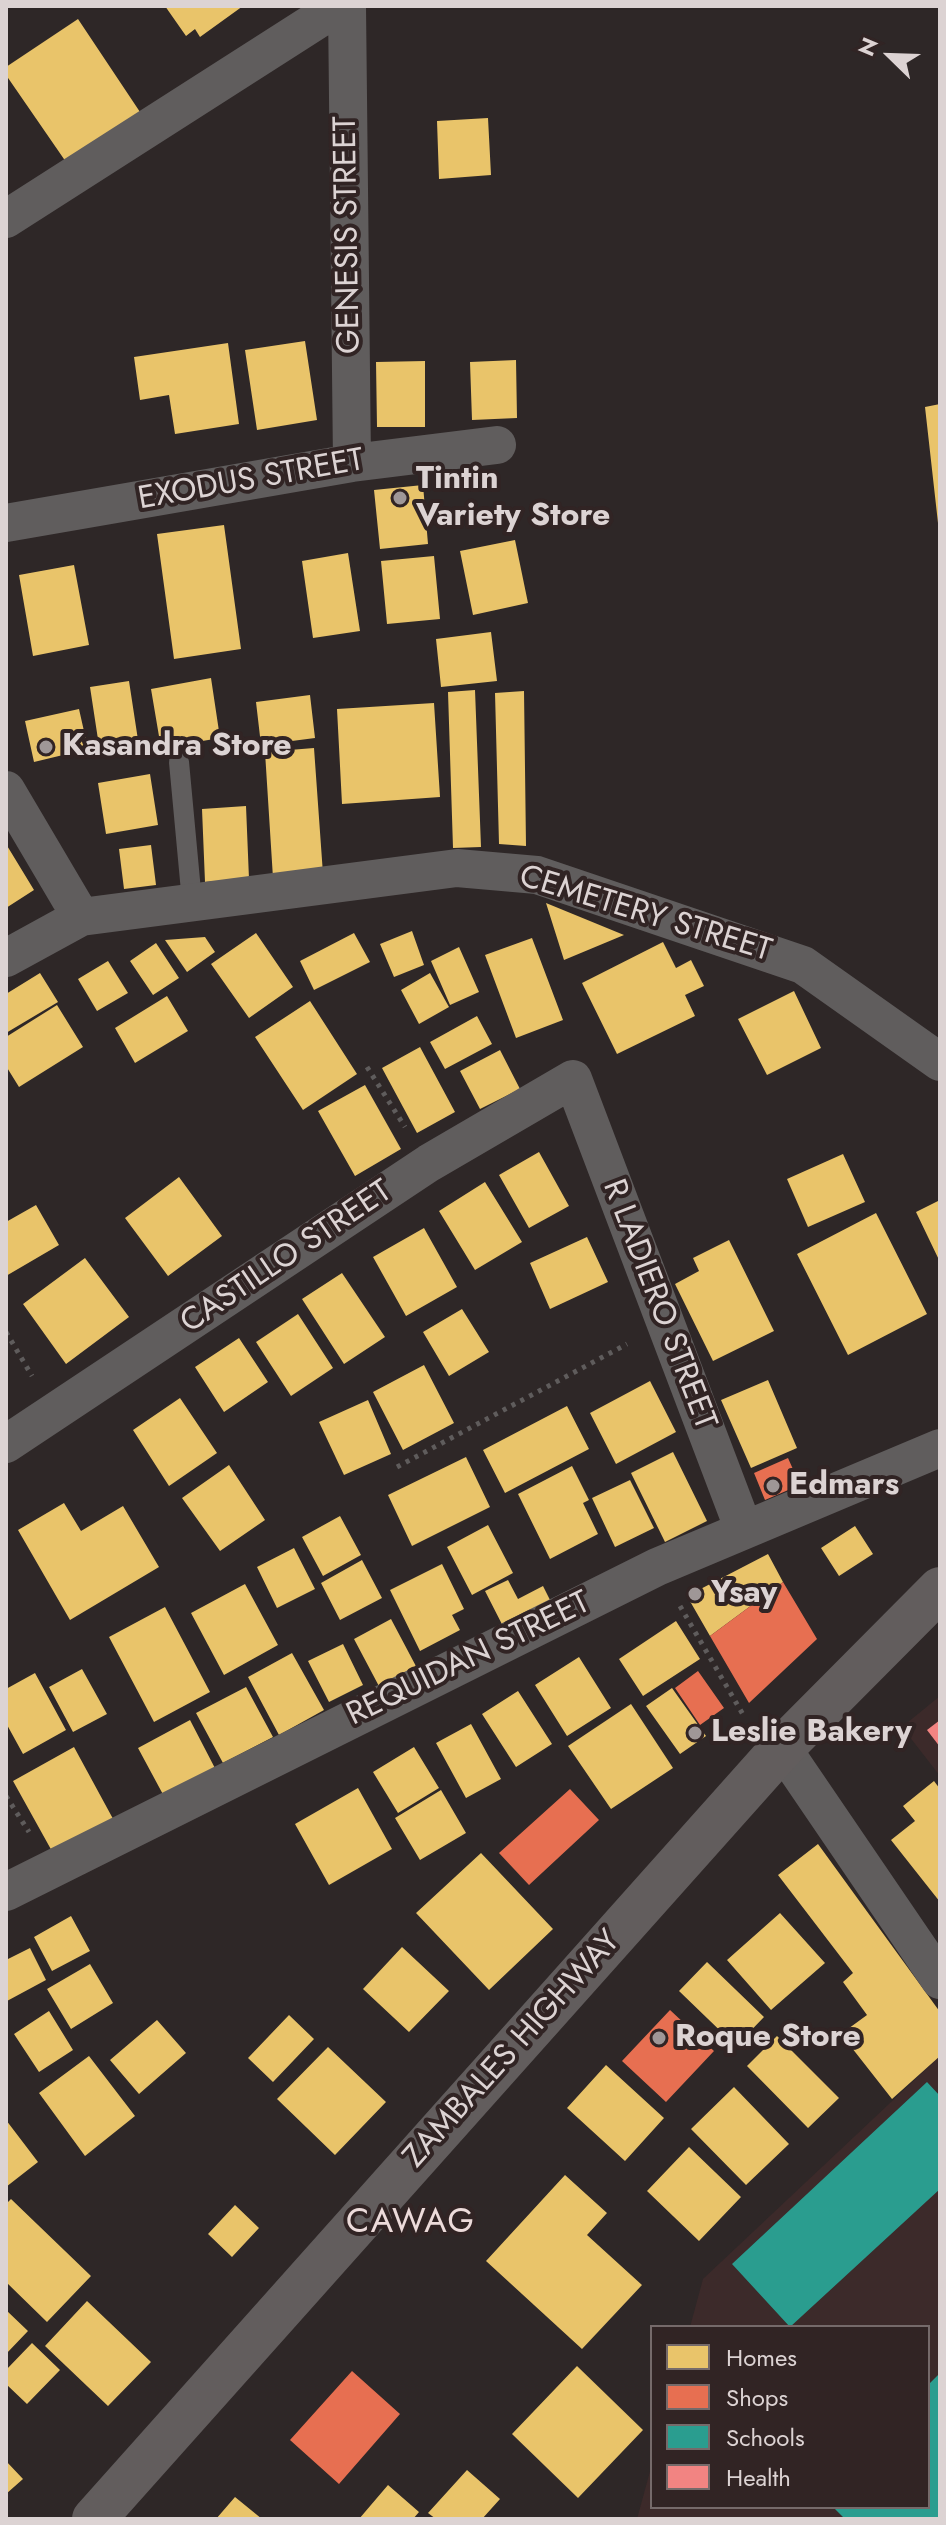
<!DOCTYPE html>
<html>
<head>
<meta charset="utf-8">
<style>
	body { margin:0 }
	#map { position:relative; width:946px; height:2525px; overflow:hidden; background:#2e2727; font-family:Jost,sans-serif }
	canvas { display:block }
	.frame { position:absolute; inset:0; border:8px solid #dcd3d3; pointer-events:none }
	.legend { position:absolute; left:650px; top:2325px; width:280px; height:184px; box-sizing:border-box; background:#312424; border:2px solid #756a6a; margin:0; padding:10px 14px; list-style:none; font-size:24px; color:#dcd3d3 }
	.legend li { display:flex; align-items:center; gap:16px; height:40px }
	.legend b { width:40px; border:2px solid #756a6a }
	.north { position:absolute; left:850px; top:16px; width:80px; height:80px; -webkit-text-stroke:6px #312424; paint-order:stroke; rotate:293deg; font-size:22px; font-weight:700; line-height:32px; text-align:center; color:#dcd3d3 }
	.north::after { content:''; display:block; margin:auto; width:28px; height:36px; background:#dcd3d3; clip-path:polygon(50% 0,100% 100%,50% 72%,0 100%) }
</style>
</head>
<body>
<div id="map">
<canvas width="946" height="2525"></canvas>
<div class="frame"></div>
<ul class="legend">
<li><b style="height:22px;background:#e9c46a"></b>Homes</li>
<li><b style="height:22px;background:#e76f51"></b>Shops</li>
<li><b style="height:22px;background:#2a9d8f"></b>Schools</li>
<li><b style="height:22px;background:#f28482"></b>Health</li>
</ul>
<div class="north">N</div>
</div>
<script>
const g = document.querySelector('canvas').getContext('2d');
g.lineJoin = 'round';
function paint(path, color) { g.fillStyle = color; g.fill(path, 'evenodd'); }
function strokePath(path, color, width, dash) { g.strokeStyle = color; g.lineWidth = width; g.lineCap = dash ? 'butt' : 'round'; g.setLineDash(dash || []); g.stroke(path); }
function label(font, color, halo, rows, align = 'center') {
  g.font = font + ' Jost,sans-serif'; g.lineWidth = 8; g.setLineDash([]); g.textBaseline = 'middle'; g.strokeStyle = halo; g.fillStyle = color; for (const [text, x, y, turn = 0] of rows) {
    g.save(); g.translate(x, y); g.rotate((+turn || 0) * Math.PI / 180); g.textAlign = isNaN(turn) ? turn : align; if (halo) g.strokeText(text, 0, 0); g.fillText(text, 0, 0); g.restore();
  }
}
paint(new Path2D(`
	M940,1696V1776L902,1727Z
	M940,2056V2519H637L652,2464V2507H928V2327H690L703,2279Z`), '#3c2a2a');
paint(new Path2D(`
	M165,6H243L200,37L195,29L186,36Z
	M78,19L140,112L66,162L6,75V67Z
	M488,118L491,175L439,179L437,121Z
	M305,341L317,420L257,430L245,350Z
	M228,343L239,424L175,434L169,395L140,400L134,357Z
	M516,360L517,418L472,420L470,362Z
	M425,361V427H377L376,362Z
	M940,404V523H938L925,407Z
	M423,485L428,544L380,549L374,490Z
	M224,525L241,649L174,659L157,534Z
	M515,540L528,603L473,615L460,551Z
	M348,553L360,631L313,638L302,561Z
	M434,556L440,619L387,624L381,561Z
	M74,565L89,645L33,656L19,575Z
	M491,632L497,681L441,687L436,639Z
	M211,678L220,738L161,748L151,689Z
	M129,681L138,740L99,746L90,687Z
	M475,690L481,847L453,848L448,692Z
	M524,691L526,846L499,844L495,693Z
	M310,695L315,738L261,745L256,702Z
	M434,703L440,797L342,804L337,709Z
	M79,709L88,749L34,762L25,721Z
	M314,748L323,874L273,878L265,752Z
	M150,774L158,825L106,834L98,783Z
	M246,806L249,879L205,882L202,809Z
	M6,844L34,890L6,908Z
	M151,845L156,885L124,889L119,849Z
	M546,903L624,935L564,960Z
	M412,931L424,965L394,977L380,944Z
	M256,933L293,987L249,1018L211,964Z
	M354,933L370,962L314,990L300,961Z
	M205,937L215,952L187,972L165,940Z
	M532,938L563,1020L516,1038L485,955Z
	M663,942L676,968L691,960L704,986L685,995L695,1016L617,1054L582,983Z
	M156,943L179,978L153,995L130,961Z
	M459,947L479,992L450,1005L431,961Z
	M108,961L128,993L97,1011L78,979Z
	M40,973L58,1002L6,1033V994Z
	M430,973L449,1007L419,1024L401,990Z
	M794,991L821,1048L767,1075L738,1019Z
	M167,996L188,1031L135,1063L115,1028Z
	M310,1001L357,1074L303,1110L255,1037Z
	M57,1005L83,1047L19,1087L6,1066V1037Z
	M477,1016L492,1044L445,1069L430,1042Z
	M420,1047L455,1112L417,1133L382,1068Z
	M500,1050L520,1089L480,1109L460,1071Z
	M365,1085L401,1149L355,1176L318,1111Z
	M539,1152L569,1206L529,1228L499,1175Z
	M843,1154L865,1202L808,1227L787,1179Z
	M179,1177L222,1236L168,1276L125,1218Z
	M485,1182L522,1242L475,1270L439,1211Z
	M940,1200V1262L916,1212Z
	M36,1205L59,1245L6,1276V1222Z
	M876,1213L927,1314L848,1355L797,1254Z
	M424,1228L457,1287L406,1316L373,1257Z
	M587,1237L608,1282L550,1309L530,1263Z
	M729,1240L774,1331L713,1361L675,1284L699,1271L693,1258Z
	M85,1258L129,1317L66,1364L23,1304Z
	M342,1273L385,1337L344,1364L302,1299Z
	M462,1309L489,1352L449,1376L423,1332Z
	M298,1314L333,1368L291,1396L256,1342Z
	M239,1338L268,1382L224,1412L195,1367Z
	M424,1365L454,1423L403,1450L373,1392Z
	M768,1380L797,1448L751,1468L721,1400Z
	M650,1381L676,1432L616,1464L590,1413Z
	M180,1398L217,1453L169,1486L133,1430Z
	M368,1400L391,1454L344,1475L319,1422Z
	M567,1406L589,1449L505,1493L483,1450Z
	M673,1452L707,1521L665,1542L631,1473Z
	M466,1457L490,1507L412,1546L388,1495Z
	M229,1465L265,1520L220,1551L182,1498Z
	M572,1466L589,1500L583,1503L598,1534L550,1559L518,1494Z
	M630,1480L654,1528L615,1547L592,1498Z
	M64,1503L81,1531L123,1506L159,1567L70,1620L18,1530Z
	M340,1516L361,1555L323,1576L302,1537Z
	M488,1525L513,1573L472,1595L447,1547Z
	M855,1526L873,1554L839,1576L821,1548Z
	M294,1548L315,1589L277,1608L257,1567Z
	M768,1554L783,1582L710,1636L687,1596Z
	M362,1560L382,1598L340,1620L321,1583Z
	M442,1564L464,1609L452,1615L460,1630L420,1651L390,1590Z
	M508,1580L518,1599L543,1586L557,1614L509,1638L485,1591Z
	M245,1584L278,1645L224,1675L191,1613Z
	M165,1607L210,1692L154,1722L109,1637Z
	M391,1619L418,1670L381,1690L354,1639Z
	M676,1621L700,1659L643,1696L619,1659Z
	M343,1644L363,1685L329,1702L308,1661Z
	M292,1653L324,1710L279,1735L248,1677Z
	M579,1657L611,1708L567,1736L535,1685Z
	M82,1669L107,1714L73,1732L49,1687Z
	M35,1673L66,1730L23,1754L6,1723V1689Z
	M246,1687L273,1737L223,1763L196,1713Z
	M672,1688L706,1736L680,1754L646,1706Z
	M518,1691L552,1744L516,1767L482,1714Z
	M631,1704L673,1768L611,1809L568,1746Z
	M190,1720L218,1774L166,1800L138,1748Z
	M471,1724L501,1779L466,1798L436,1743Z
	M74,1747L118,1828L58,1862L13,1781Z
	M414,1747L439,1788L398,1813L373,1772Z
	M934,1781L940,1789V1902L891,1840L915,1821L903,1806Z
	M358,1788L392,1849L329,1885L295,1824Z
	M441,1790L466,1833L420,1860L395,1818Z
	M818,1844L940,2012V2056L892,2099L841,2034L867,2015L843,1982L853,1973L778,1875Z
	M481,1853L553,1929L489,1990L416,1913Z
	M780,1913L825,1963L771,2010L727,1960Z
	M71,1916L90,1951L52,1971L34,1937Z
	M402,1947L449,1991L409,2032L363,1989Z
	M30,1948L46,1980L7,2001L6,1960Z
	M707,1962L764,2017L736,2046L679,1991Z
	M90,1964L113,2003L71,2029L47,1989Z
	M49,2011L73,2050L39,2072L14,2034Z
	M289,2015L314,2039L273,2082L248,2058Z
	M157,2020L186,2053L139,2094L110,2060Z
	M777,2036L839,2098L808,2128L747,2066Z
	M328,2047L386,2102L335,2155L277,2099Z
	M89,2056L135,2116L85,2156L39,2093Z
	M606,2065L664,2118L625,2161L567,2108Z
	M734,2087L789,2144L746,2185L691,2129Z
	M6,2120L38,2162L6,2187Z
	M689,2147L741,2197L699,2241L647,2191Z
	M565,2175L607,2213L587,2235L642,2285L582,2349L486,2261Z
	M11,2199L91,2276L47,2322L6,2282V2204Z
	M235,2205L259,2228L232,2257L208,2234Z
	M87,2301L151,2362L108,2406L45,2346Z
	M6,2310L28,2331L6,2354Z
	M32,2343L60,2370L27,2404L6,2384V2370Z
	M577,2366L643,2430L578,2498L512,2434Z
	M6,2461L23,2479L6,2494Z
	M467,2470L500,2499L482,2519H436L428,2513Z
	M388,2485L419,2512L413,2519H359Z
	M235,2497L262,2519H216Z`), '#e9c46a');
paint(new Path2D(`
	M788,1458L800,1485L765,1500L754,1473Z
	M783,1582L817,1639L749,1703L710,1636Z
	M698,1671L724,1708L700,1725L675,1688Z
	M570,1789L599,1820L529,1885L499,1853Z
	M670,2010L714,2051L666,2102L622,2061Z
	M352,2371L400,2414L339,2484L290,2440Z`), '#e76f51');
paint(new Path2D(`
	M927,2082L940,2096V2189L790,2327L732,2264Z
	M940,2373V2519H845L833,2507H928V2385Z`), '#2a9d8f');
paint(new Path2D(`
	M940,1720V1747L927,1730Z`), '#f28482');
strokePath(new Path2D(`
	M367,1067L405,1127
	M6,1332L32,1376
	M397,1467L627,1344
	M680,1606L745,1718
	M6,1796L29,1832`), '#5f5c5c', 5, [4, 6]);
strokePath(new Path2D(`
	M179,762L192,902`), '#605d5d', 20);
strokePath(new Path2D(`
	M347,6L352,463
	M6,219L339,6
	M6,523L352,463L497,445
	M6,790L81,917
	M6,958L81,917L457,868L537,875L803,965L940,1062
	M6,1444L429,1163L573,1079L744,1530
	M782,1748L940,1980
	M6,1892L657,1567L940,1448`), '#605d5d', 38);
strokePath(new Path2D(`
	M94,2519L782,1748L940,1589`), '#625d5d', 44);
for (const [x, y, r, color] of [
	[400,498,8,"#9f9797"],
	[46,747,8,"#9f9797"],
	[773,1486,8,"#9f9797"],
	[695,1594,8,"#9f9797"],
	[695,1733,8,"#9f9797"],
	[659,2038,8,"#9f9797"]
]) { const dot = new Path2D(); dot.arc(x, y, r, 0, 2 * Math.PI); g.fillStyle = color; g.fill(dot); strokePath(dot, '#312424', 3); }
label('32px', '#dcd3d3', '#312424', [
	["GENESIS STREET",349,235,-91],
	["EXODUS STREET",251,481,-10],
	["CEMETERY STREET",645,915,17],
	["CASTILLO STREET",287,1258,-34],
	["R LADIERO STREET",658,1305,69],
	["REQUIDAN STREET",469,1660,-26],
	["ZAMBALES HIGHWAY",513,2050,-48]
]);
label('bold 32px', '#dcd3d3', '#312424', [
	["Tintin",416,480],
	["Variety Store",416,517],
	["Kasandra Store",62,747],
	["Edmars",789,1486],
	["Ysay",711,1594],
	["Leslie Bakery",711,1733],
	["Roque Store",675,2038]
], 'left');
g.letterSpacing = '2px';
label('34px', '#ecdbda', '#312424', [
	["CAWAG",411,2224]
]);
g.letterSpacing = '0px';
</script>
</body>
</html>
